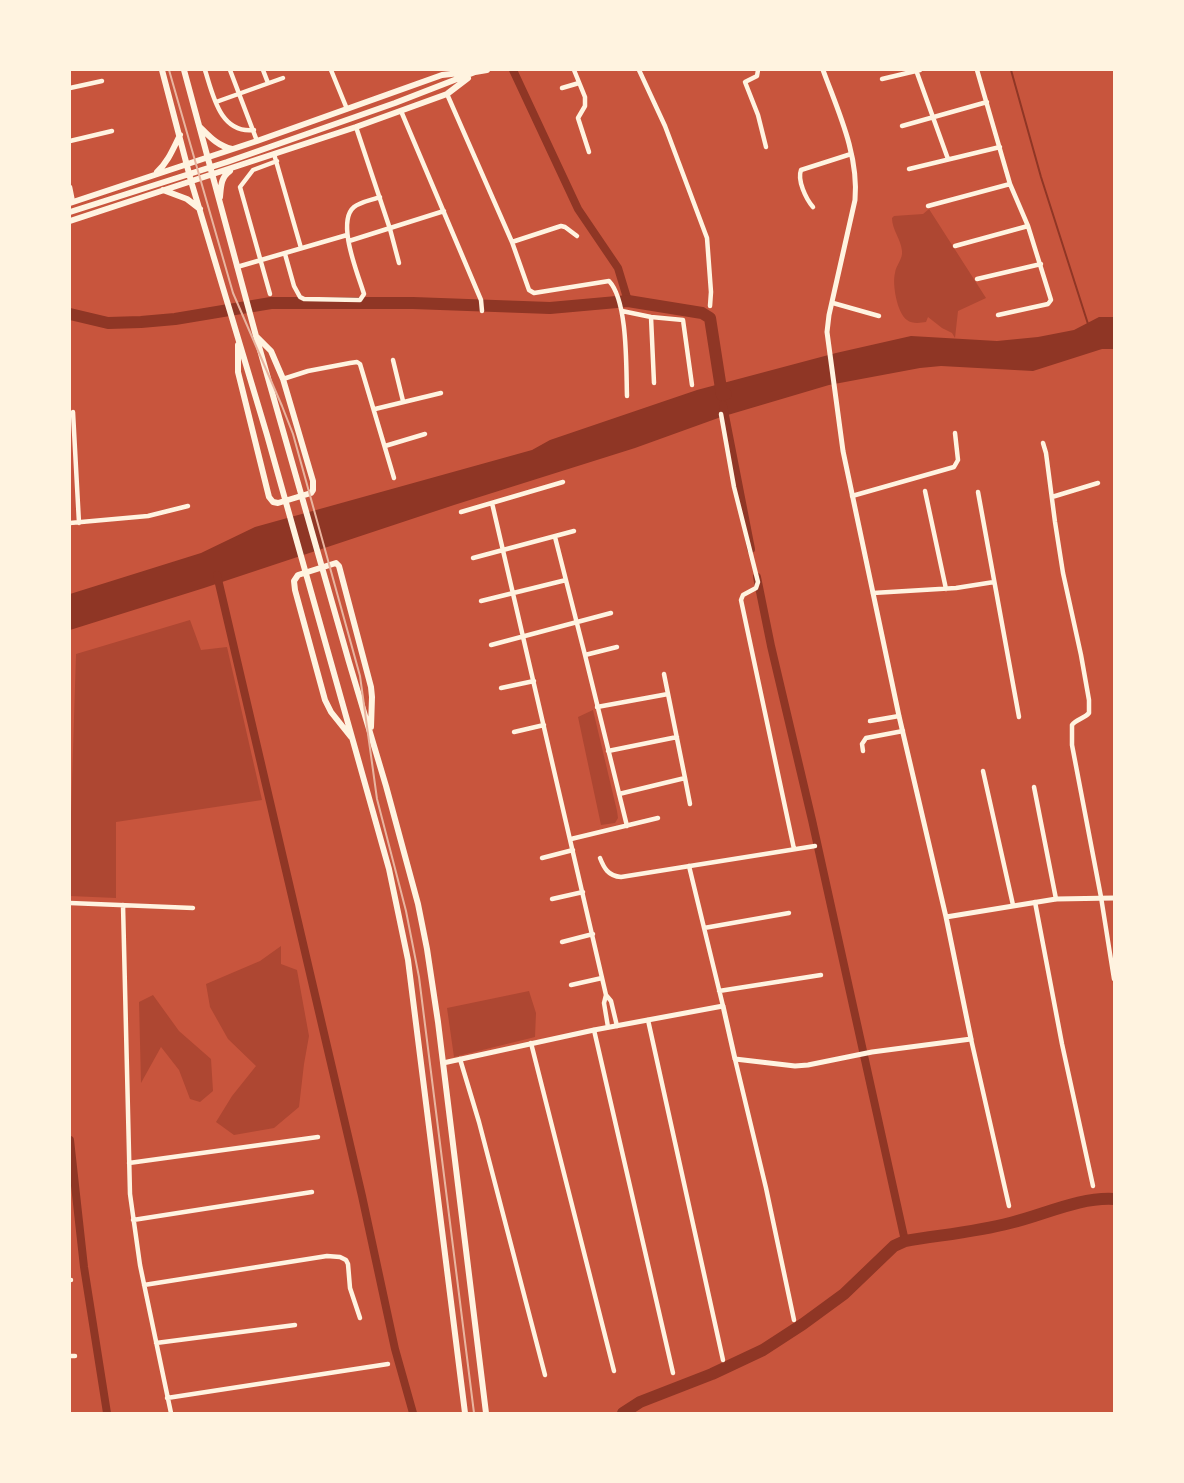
<!DOCTYPE html>
<html>
<head>
<meta charset="utf-8">
<style>
	body { margin:0 }
	#map { position:relative; width:1184px; height:1483px; overflow:hidden; background:#c8553d; font-family:Arial,sans-serif }
	canvas { display:block }
	.frame { position:absolute; inset:0; border:71px solid #fff3e0; pointer-events:none }
</style>
</head>
<body>
<div id="map">
<canvas width="1184" height="1483"></canvas>
<div class="frame"></div>
</div>
<script>
const g = document.querySelector('canvas').getContext('2d');
g.lineJoin = 'round';
function paint(path, color) { g.fillStyle = color; g.fill(path, 'evenodd'); }
function strokePath(path, color, width, dash) { g.strokeStyle = color; g.lineWidth = width; g.lineCap = dash ? 'butt' : 'round'; g.setLineDash(dash || []); g.stroke(path); }
paint(new Path2D(`
	M929,209L986,298L958,311L955,338L952,333L942,328L928,317L926,322C920,323 912,324 907,320C897,313 892,284 895,273C896,265 903,259 902,251C901,239 892,230 892,218L894,216L923,214Z
	M190,620L201,650L227,647L262,800L116,822V898L70,896V847L76,654Z
	M593,710L617,811L618,818L615,823L601,825L578,717Z
	M281,946V964L297,970L309,1036L304,1064L299,1107L274,1128L234,1135L216,1122L232,1096L256,1066L228,1039L210,1007L206,984L260,961Z
	M529,991L536,1013L535,1037L454,1057L447,1008Z
	M153,995L179,1031L211,1059L213,1091L200,1102L190,1099L179,1070L161,1047L141,1083L139,1002Z`), '#ae4732');
paint(new Path2D(`
	M1099,317H1114V349H1102L1033,371L941,366L920,368L829,385L721,417L635,448L454,505L204,588L70,630V594L201,553L255,527L532,450L550,440L697,390L836,353L911,336L997,341L1038,337L1074,330Z`), '#8f3625');
strokePath(new Path2D(`
	M1011,70L1041,177L1088,324`), '#8f3625', 2);
strokePath(new Path2D(`
	M513,70L578,209L618,268L628,301
	M723,405L751,549
	M217,575L362,1196L395,1349L413,1413
	M757,577L771,646L812,820L905,1241
	M70,1140L84,1267L107,1413`), '#8f3625', 8);
strokePath(new Path2D(`
	M70,314L108,323L141,322L175,319L271,303H413L550,308L628,301L702,313L710,318L722,395L726,394
	M623,1413L640,1402L712,1374L763,1350L803,1324L844,1294L894,1246L905,1241C940,1235 976,1232 1010,1223C1044,1215 1079,1197 1114,1199`), '#8f3625', 12);
strokePath(new Path2D(`
	M205,70C213,95 220,134 254,130
	M230,70L257,141
	M263,70L268,83
	M331,70L347,109
	M574,70L585,97V106L578,118L589,152
	M639,70L665,126L707,238L711,292L710,306
	M758,70L757,76L745,82L758,115L766,147
	M916,70L948,159
	M977,70L1010,184L1028,226L1051,300L1048,304L998,315
	M882,79L920,70
	M70,88L102,81
	M562,88L579,83
	M447,94L512,242L529,290L534,293L609,281C628,301 626,367 627,396
	M216,102L283,78
	M401,111L481,300L482,311
	M902,126L987,102
	M356,127L390,229L399,263
	M70,141L112,131
	M274,154L301,248
	M909,169L1000,147
	M70,187L73,202
	M928,206L1010,184
	M813,207C806,199 797,180 801,170L851,154
	M349,241L444,211
	M512,242L561,226L565,227L577,236
	M955,246L1028,226
	M285,254L294,286L300,297L304,299L360,300L364,294C358,274 336,222 354,207C360,202 372,200 380,197
	M237,267L347,235
	M977,279L1041,264
	M270,294L240,187L253,170L277,161
	M833,303L879,316
	M622,311L651,317L683,320L692,385
	M651,317L654,383
	M393,360L403,401
	M283,379L308,371L350,363L357,362L360,364L394,478
	M375,409L441,393
	M73,412L79,523
	M721,414L734,487L758,582L756,588L743,595L741,600L794,849
	M1043,443L1046,453L1055,522L1063,573L1081,655L1089,700V713C1084,719 1076,719 1072,725V745L1101,897L1114,979
	M385,446L425,434
	M925,491L946,589
	M978,492L1019,717
	M852,496L954,467L958,460L955,433
	M1052,497L1098,483
	M492,503L606,995L611,1001L617,1026
	M461,512L563,482
	M70,523L148,516L188,506
	M555,537L585,655L627,826
	M473,558L574,531
	M873,593L956,588L994,582
	M481,601L566,580
	M491,645L611,613
	M585,655L617,647
	M664,674L685,778
	M501,688L534,681
	M597,707L668,694
	M870,721L899,716
	M514,732L544,725
	M608,751L677,737
	M863,751L862,744L866,738L903,731
	M983,771L1013,905
	M1034,787L1056,899
	M619,794L685,778L690,804
	M571,839L658,818
	M542,858L573,850
	M600,858C604,868 608,876 621,877L815,846
	M689,866L723,1006
	M552,899L583,892
	M1035,902L1062,1044L1093,1186
	M70,903L193,908
	M123,905L130,1194L140,1265L171,1413
	M704,928L789,913
	M562,942L593,934
	M571,985L602,978
	M719,991L821,975
	M606,995L604,1003L608,1027
	M648,1020L723,1360
	M594,1030L673,1373
	M971,1039L1009,1206
	M531,1043L614,1371
	M460,1059L479,1122L545,1375
	M735,1059L766,1188L794,1320
	M129,1163L318,1137
	M133,1220L312,1192
	M70,1280H71
	M144,1285L327,1256L340,1257L346,1260L348,1264L350,1288L360,1318
	M156,1343L295,1325
	M70,1356H75
	M167,1398L388,1364`), '#fff3e0', 4.5);
strokePath(new Path2D(`
	M946,917L1056,899L1114,898
	M443,1063L594,1030L723,1006L735,1059L795,1066L808,1065L872,1052L971,1039L946,917L899,716L843,451L827,332L829,315L855,200C859,155 838,111 823,70`), '#fff3e0', 5);
strokePath(new Path2D(`
	M162,70L191,181L267,435L389,869L408,960L465,1413
	M184,70L256,336L349,662L386,786L418,904L427,949L438,1022L486,1413
	M200,127C210,137 218,146 232,149
	M157,172C168,162 173,149 180,135
	M163,190L187,199L200,209
	M220,197C221,186 221,177 230,171
	M70,203L257,141L442,75L469,72
	M70,212L227,162L395,103L475,72L487,70
	M70,221L356,127L447,94L468,78
	M238,345V372L269,497L273,502L278,503L311,493L313,490V481L283,379L271,351L257,337
	M351,737L331,712L325,700L295,590L294,581L298,575L336,563L339,566L371,687L372,697L371,727`), '#fff3e0', 6);
strokePath(new Path2D(`
	M169,70L233,293L282,406L293,434L360,676L377,799L406,911L419,977L474,1413`), '#e9b49f', 2);
</script>
</body>
</html>
